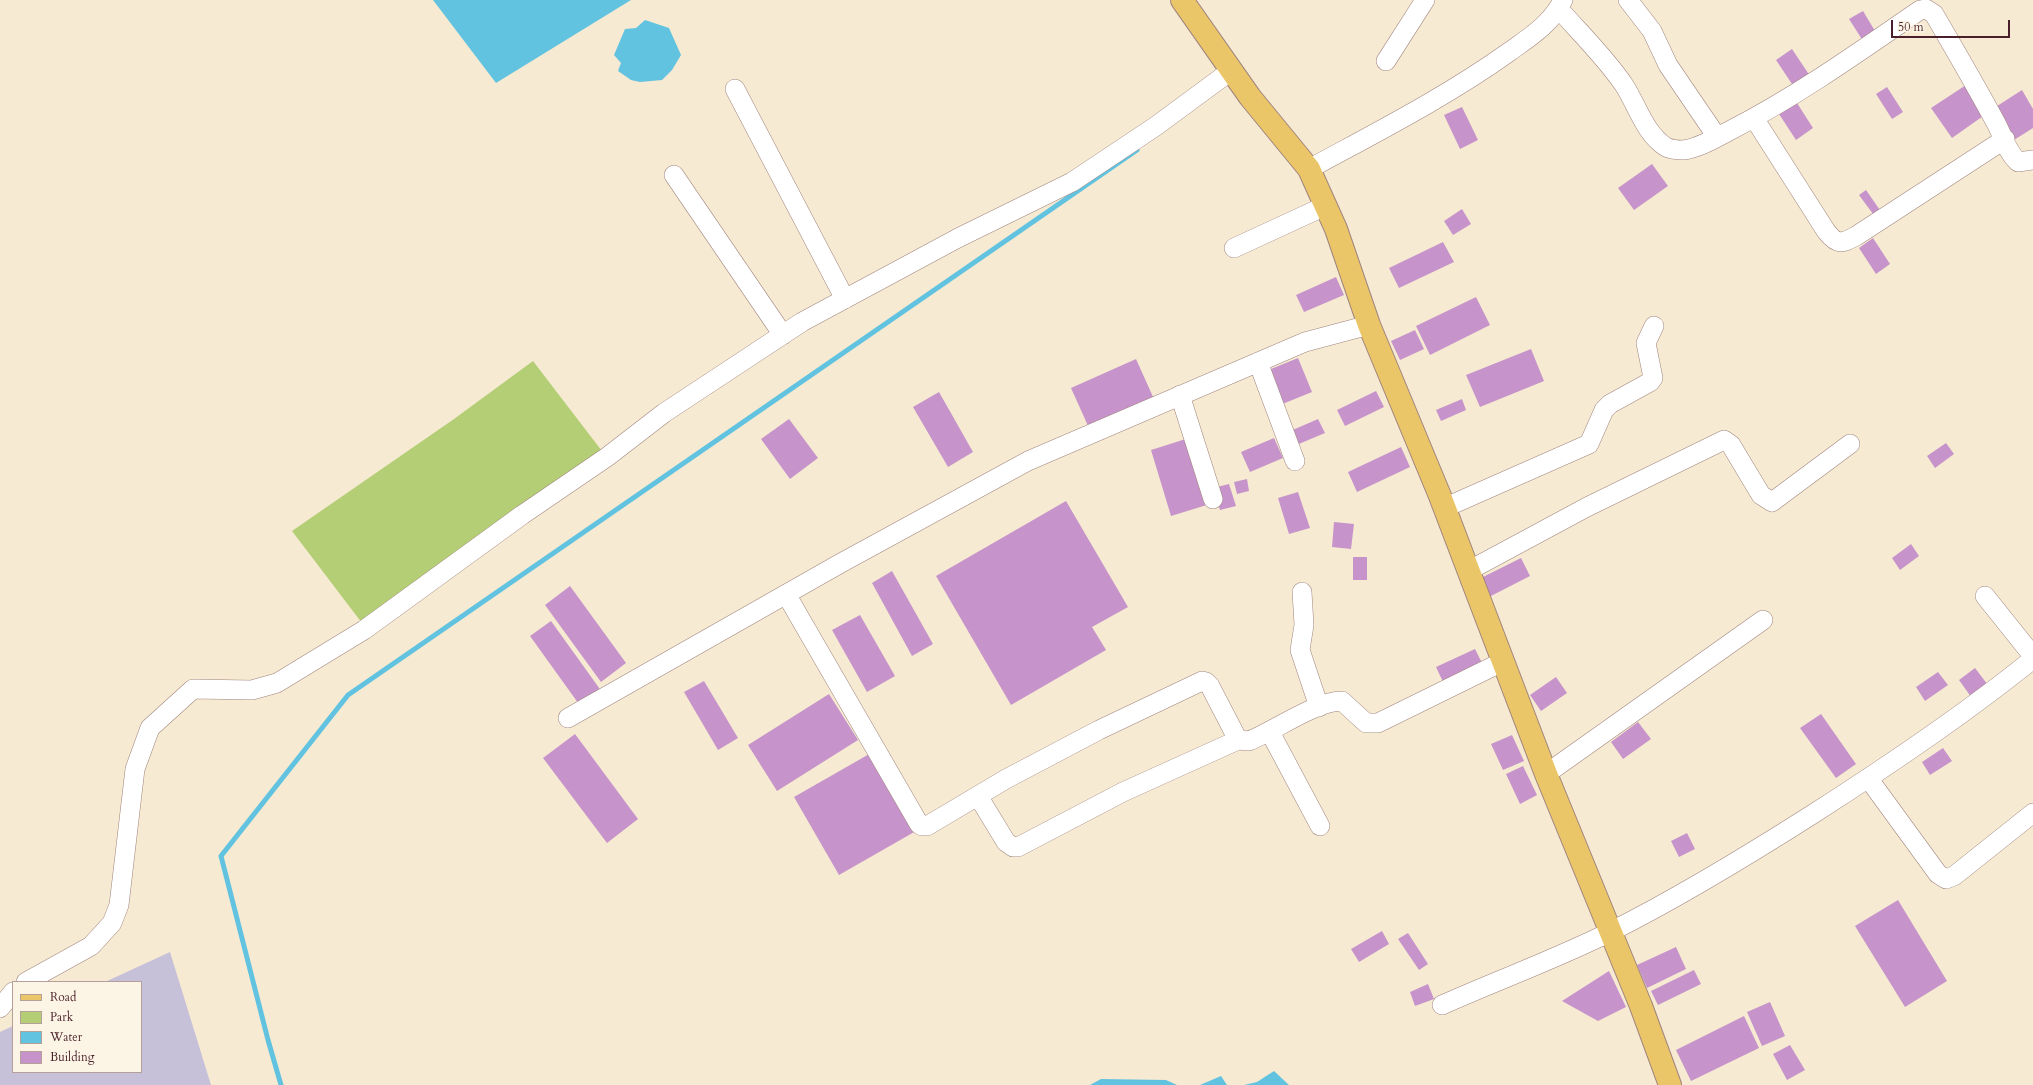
<!DOCTYPE html>
<html>
<head>
<meta charset="utf-8">
<style>
	body { margin:0 }
	#map { position:relative; width:2033px; height:1085px; overflow:hidden; background:#f6ead2; font-family:Cardo,serif }
	canvas { display:block }
	.legend { position:absolute; left:12px; top:981px; width:130px; height:92px; box-sizing:border-box; background:#fcf5e5; border:1px solid #b59f9b; margin:0; padding:5px 7px; list-style:none; font-size:12px; color:#4a1f2b }
	.legend li { display:flex; align-items:center; gap:8px; height:20px }
	.legend b { width:20px; border:1px solid #b59f9b }
	.scale { position:absolute; left:1891px; top:20px; width:119px; height:18px; box-sizing:border-box; border:2px solid #4a1f2b; border-top:0; padding-left:5px; font-size:12px; line-height:14px; white-space:nowrap; color:#4a1f2b; -webkit-text-stroke:3px #fcf5e5; paint-order:stroke }
</style>
</head>
<body>
<div id="map">
<canvas width="2033" height="1085"></canvas>
<ul class="legend">
<li><b style="height:5px;background:#ebc669"></b>Road</li>
<li><b style="height:11px;background:#b3ce74"></b>Park</li>
<li><b style="height:11px;background:#62c3e0"></b>Water</li>
<li><b style="height:11px;background:#c694cb"></b>Building</li>
</ul>
<div class="scale">50 m</div>
</div>
<script>
const g = document.querySelector('canvas').getContext('2d');
g.lineJoin = 'round';
function paint(path, color) { g.fillStyle = color; g.fill(path, 'evenodd'); }
function strokePath(path, color, width, dash) { g.strokeStyle = color; g.lineWidth = width; g.lineCap = dash ? 'butt' : 'round'; g.setLineDash(dash || []); g.stroke(path); }
paint(new Path2D(`
	M170,952L211,1085H0V1032L13,1026V1072H141V982H105Z`), '#c7c0d9');
paint(new Path2D(`
	M533,361L605,455L365,627L292,531L454,419Z`), '#b3ce74');
paint(new Path2D(`
	M433,0H631L496,83Z
	M645,20L669,28L681,55L672,70L662,80L640,82L631,80L618,71L621,63L614,55L625,29L636,28Z
	M1274,1071L1289,1085H1244L1257,1082Z
	M1221,1076L1227,1085H1200Z
	M1101,1079L1166,1080L1177,1085H1090Z`), '#62c3e0');
strokePath(new Path2D(`
	M281,1085L268,1040L221,856L348,695L1137,150`), '#62c3e0', 5);
paint(new Path2D(`
	M1863,11L1878,36L1865,44L1849,19Z
	M1792,49L1812,79L1796,90L1776,60Z
	M1966,85L1986,114L1952,138L1931,108Z
	M1887,87L1903,112L1892,119L1876,94Z
	M2022,90L2033,109V128L2014,140L1994,108Z
	M1797,103L1813,128L1796,140L1779,114Z
	M1462,107L1478,140L1460,149L1444,115Z
	M1652,164L1668,186L1634,210L1618,188Z
	M1866,190L1882,213L1876,218L1859,195Z
	M1462,209L1471,224L1453,235L1444,221Z
	M1873,238L1890,264L1876,274L1859,248Z
	M1443,242L1454,262L1399,288L1389,268Z
	M1336,277L1344,295L1304,312L1296,295Z
	M1476,297L1490,325L1430,355L1416,326Z
	M1415,330L1424,349L1400,360L1391,341Z
	M1531,349L1544,381L1480,407L1466,375Z
	M1298,358L1312,392L1280,405L1266,371Z
	M1136,359L1154,399L1089,428L1071,388Z
	M1376,391L1384,407L1345,426L1337,410Z
	M939,392L973,452L948,467L913,407Z
	M1462,399L1466,410L1441,421L1436,410Z
	M789,419L818,458L790,479L761,439Z
	M1318,419L1325,433L1294,446L1288,432Z
	M1189,438L1210,504L1171,516L1151,450Z
	M1274,438L1283,458L1250,472L1241,452Z
	M1946,443L1954,454L1935,468L1927,456Z
	M1401,447L1410,467L1357,492L1348,472Z
	M1247,479L1249,491L1237,494L1234,482Z
	M1229,484L1236,506L1220,510L1213,488Z
	M1298,492L1310,528L1289,534L1278,498Z
	M1066,501L1128,607L1092,627L1106,650L1011,705L936,576Z
	M1334,522L1354,524L1351,549L1332,547Z
	M1911,544L1919,556L1900,570L1892,558Z
	M1353,557H1367V580H1353Z
	M1521,558L1530,576L1489,597L1479,579Z
	M892,571L933,644L912,656L872,583Z
	M570,586L626,663L601,682L545,605Z
	M860,615L895,676L867,692L832,630Z
	M551,621L602,692L581,707L530,636Z
	M1475,649L1484,667L1445,686L1436,667Z
	M1975,668L1991,689L1974,701L1959,680Z
	M1938,672L1948,685L1925,701L1916,687Z
	M1556,677L1567,693L1541,711L1530,695Z
	M704,681L738,738L718,750L684,692Z
	M829,694L858,740L777,791L748,745Z
	M1821,714L1856,764L1836,778L1800,728Z
	M1638,722L1651,739L1623,759L1611,742Z
	M575,734L638,819L607,843L543,758Z
	M1512,735L1524,761L1503,770L1491,744Z
	M1943,748L1952,761L1930,775L1922,762Z
	M871,753L916,831L839,875L794,797Z
	M1523,766L1537,795L1520,804L1506,774Z
	M1687,833L1695,849L1679,857L1671,841Z
	M1898,900L1947,981L1905,1007L1855,926Z
	M1382,931L1389,944L1359,962L1351,949Z
	M1408,933L1428,964L1419,970L1398,939Z
	M1676,947L1686,969L1647,988L1637,965Z
	M1694,970L1701,984L1658,1005L1651,991Z
	M1609,971L1626,1007L1598,1021L1562,1001Z
	M1428,984L1434,999L1415,1006L1410,992Z
	M1770,1002L1785,1036L1762,1046L1747,1012Z
	M1744,1016L1759,1048L1691,1081L1676,1050Z
	M1790,1045L1805,1070L1787,1080L1773,1054Z`), '#c694cb');
const minor = new Path2D(`
	M1628,0L1652,31L1668,65L1717,137
	M1559,9C1581,34 1605,57 1624,85C1637,105 1645,134 1666,147C1670,149 1679,150 1683,150C1700,148 1717,137 1731,130C1797,96 1859,52 1920,10L1926,9L1934,14C1955,50 1976,86 1996,123C2003,136 2007,152 2018,162L2033,160
	M1386,61L1425,0
	M735,89L845,299
	M1754,118L1826,231C1837,245 1841,244 1856,236L2005,139
	M1309,169C1377,132 1446,97 1509,52C1530,37 1551,24 1563,0
	M674,175L783,335
	M1234,248L1325,206
	M1258,362L1295,461
	M1180,395L1213,499
	M1444,508L1589,444L1604,410L1610,404L1650,382L1653,378L1646,343L1654,326
	M1468,571L1587,507L1724,440L1731,445L1761,495L1772,502L1850,444
	M1302,592L1304,625L1300,650L1319,707
	M786,594L919,824L922,826H927L1006,779L1099,730L1202,681L1206,682L1210,686L1238,740L1249,741C1274,731 1316,701 1342,701L1366,723H1378L1502,662
	M1985,596L2033,656
	M568,718L841,563L1028,461L1305,342L1369,325
	M1270,732L1320,826
	M1546,774L1763,620
	M1868,778L1938,874L1946,879L1954,876L2033,813
	M978,796L1006,842L1013,847H1018L1123,792L1238,740
	M26,982L91,946L112,923L119,905L135,769L150,728L193,689L252,690L277,683L364,630L522,515L607,457L664,413L802,322L958,238L1072,182L1156,126L1232,70
	M1442,1005C1498,980 1556,959 1610,932C1680,897 1747,856 1813,814C1888,766 1964,715 2033,659
	M0,1008L13,992`);
const major = new Path2D(`
	M1182,0L1250,97L1309,169L1336,229L1369,325L1440,496L1546,774L1641,1006L1670,1085`);
strokePath(minor, '#a0847e', 20);
strokePath(major, '#a0847e', 24);
strokePath(minor, '#fff', 19);
strokePath(major, '#ebc669', 22);
</script>
</body>
</html>
